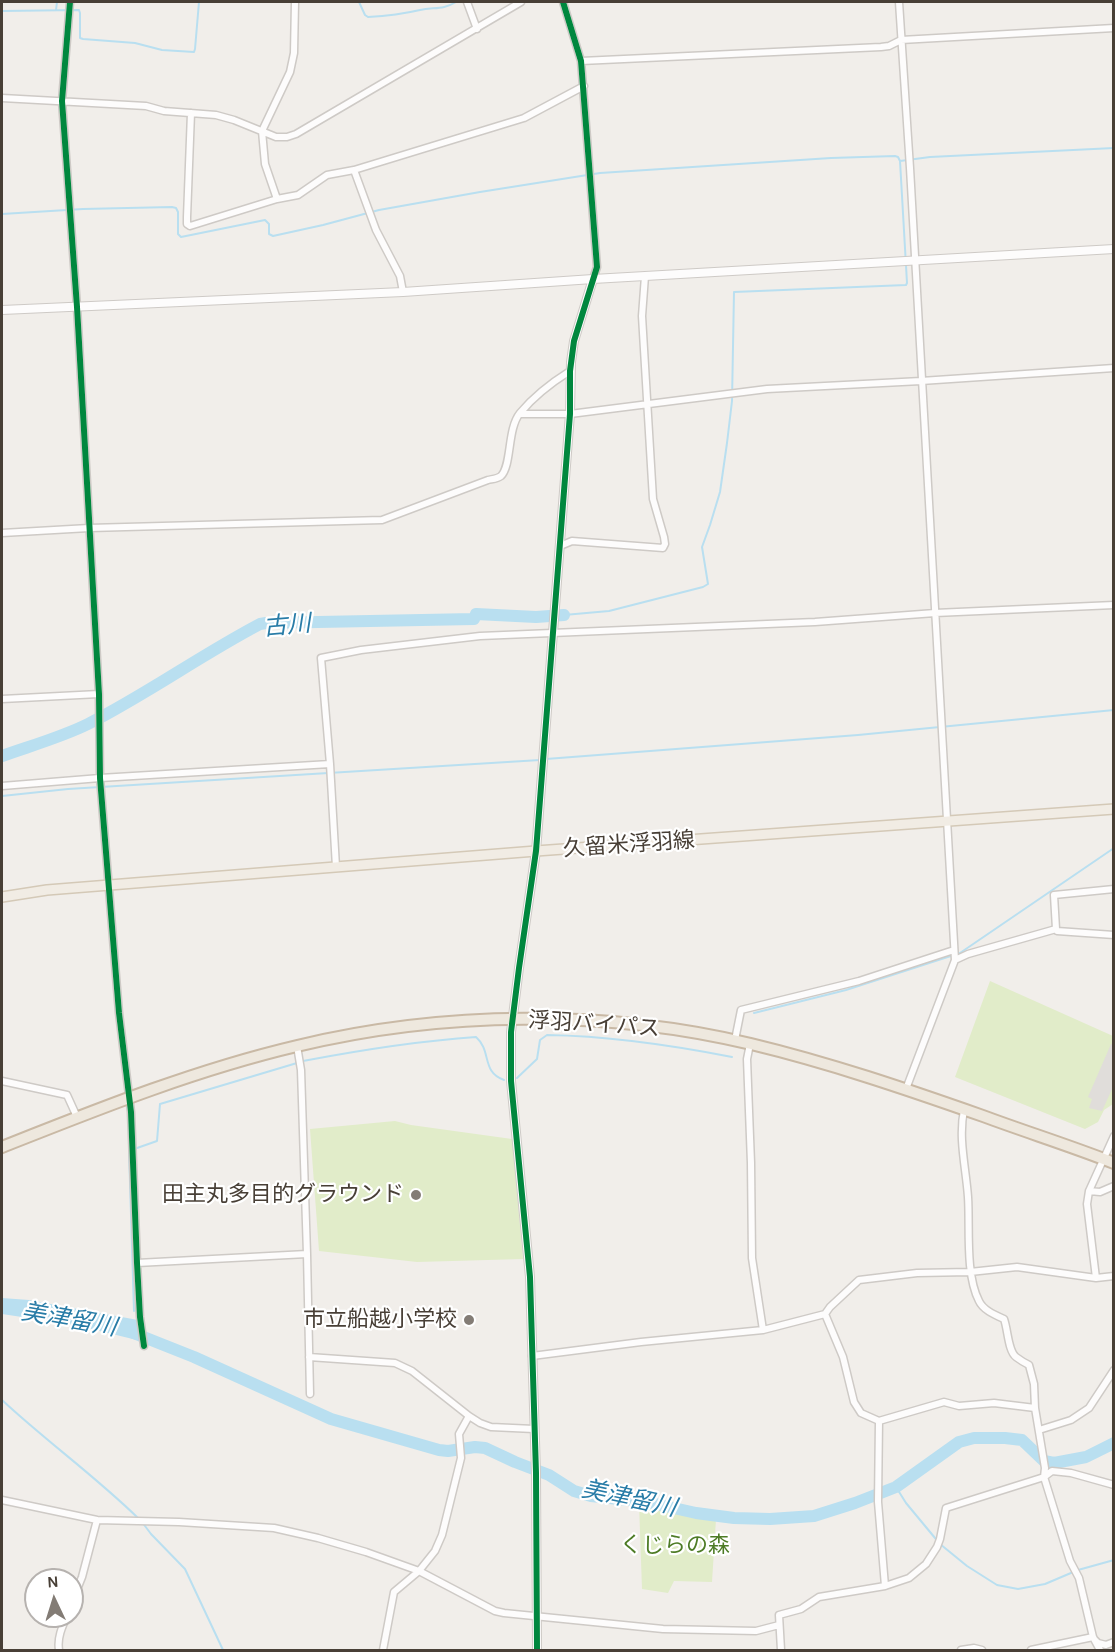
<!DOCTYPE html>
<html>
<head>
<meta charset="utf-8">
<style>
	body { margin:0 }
	#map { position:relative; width:1115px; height:1652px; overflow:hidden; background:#f1eeea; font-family:Karla,sans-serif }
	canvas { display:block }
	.frame { position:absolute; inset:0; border:3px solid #483f36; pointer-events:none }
	.north { position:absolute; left:24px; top:1568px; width:60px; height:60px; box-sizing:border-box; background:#fff; border:2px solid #b6b2af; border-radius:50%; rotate:356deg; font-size:16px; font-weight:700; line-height:24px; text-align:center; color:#483f36 }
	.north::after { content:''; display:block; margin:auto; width:21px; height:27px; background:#837c75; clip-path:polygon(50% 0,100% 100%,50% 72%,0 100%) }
</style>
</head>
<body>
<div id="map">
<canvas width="1115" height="1652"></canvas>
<div class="frame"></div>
<div class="north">N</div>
</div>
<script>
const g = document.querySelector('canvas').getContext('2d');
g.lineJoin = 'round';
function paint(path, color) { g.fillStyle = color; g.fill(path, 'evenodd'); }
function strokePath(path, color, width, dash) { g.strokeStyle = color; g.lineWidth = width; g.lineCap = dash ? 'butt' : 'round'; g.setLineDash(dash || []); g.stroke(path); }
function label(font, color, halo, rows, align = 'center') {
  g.font = font + ' Karla,"Noto Sans JP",sans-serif'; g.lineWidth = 4.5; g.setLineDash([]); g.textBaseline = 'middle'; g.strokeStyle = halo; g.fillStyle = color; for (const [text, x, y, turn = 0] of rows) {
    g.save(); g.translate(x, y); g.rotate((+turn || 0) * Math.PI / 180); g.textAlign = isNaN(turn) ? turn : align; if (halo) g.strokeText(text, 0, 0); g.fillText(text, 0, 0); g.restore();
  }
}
paint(new Path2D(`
	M990,981L1113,1036V1104L1104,1110L1098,1122L1085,1129L955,1077Z
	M395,1121L411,1125L512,1139L523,1259L417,1262L319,1251L310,1129Z
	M639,1503L716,1519L712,1582L674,1581L668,1593L642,1589Z`), '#e1ecc9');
paint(new Path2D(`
	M1111,1044L1113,1045V1087L1102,1111L1089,1108L1092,1099L1088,1097Z`), '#e0ddda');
paint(new Path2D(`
	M2,1298L29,1300L138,1320L141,1341L75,1325L2,1314Z`), '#b9dff0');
strokePath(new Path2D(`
	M359,2L365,15L368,17C386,16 403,14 420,10C434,7 443,10 456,2
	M56,10L57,2
	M2,11L79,10L80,13V38L83,39L135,43L162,50L194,52L195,49L199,2
	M2,214L83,209L172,207L176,208L178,212V234L181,237L265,220L269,224V234L273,236L323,225L379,210L480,192L600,173L831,158L895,156L898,157L900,161L930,157L1114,148
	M564,615L609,611L703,587L708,584L702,547L710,525L720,492L727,443L732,401L734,292L906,285L907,283L900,161
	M546,759L858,735L1114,710
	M2,796L68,789L540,760
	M754,1013L846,990L960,953L1114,848
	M303,1061C361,1050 418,1041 476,1037C492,1051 481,1072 504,1080
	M517,1078L537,1059L540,1040L547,1035C609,1036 671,1045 732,1057
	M137,1148L157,1141L160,1104L297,1063
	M129,1151L134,1311
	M2,1400C46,1441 95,1476 138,1518
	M896,1487L906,1503L940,1544L967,1566L997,1585L1018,1589L1045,1584L1078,1570L1114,1560
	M142,1522L151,1534L185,1569L223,1650`), '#b9dff0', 2);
strokePath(new Path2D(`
	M2,756C30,746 62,737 88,724C147,694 201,655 260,624L266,623L474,619L476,614L536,617L564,615
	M131,1332L194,1357L331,1419L439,1450L448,1451L475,1447L485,1448L515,1462L549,1475L574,1491L591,1496L647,1502L696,1513L734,1518L770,1519L814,1516L855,1503L896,1487L959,1442L974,1438H1005L1022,1440L1044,1461L1054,1463L1086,1457L1114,1443`), '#b9dff0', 12);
const minor = new Path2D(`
	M70,2L62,101L77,307L99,694L100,778L119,1013L131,1112L137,1263L140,1317L144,1346
	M467,2L477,29
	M563,2L581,61L597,267L593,279
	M899,2L910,168L955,960L906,1089
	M581,61L881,47L889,46L901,40L1114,28
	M2,98L146,106L164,111L216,115L234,120L276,137H287L296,134L521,2
	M191,113L187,217V224L190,226L277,199L298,195L327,175L354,170L524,118L584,86
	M354,170L376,230L400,276L403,292
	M277,199L265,164L262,131L290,72L294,53L295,2
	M520,414H570L767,389L921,381L1114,368
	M2,533L89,528L382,520L488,480C492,479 497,479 501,476C512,465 507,429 520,413C534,396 551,383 570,371
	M560,546L572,541L663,548L665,544L664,537L653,499L642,316L645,276
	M2,699L99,694
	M2,786L100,778L330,764
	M336,867L330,764L321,658L361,650L480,636L815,622L935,613L1114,605
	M1056,929L1054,895L1114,889
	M955,960L968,954L1056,929L1057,931L1114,935
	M735,1040L741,1010L859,981L954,950
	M750,1044L747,1059L751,1163L752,1258L763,1330
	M297,1046L301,1070L307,1254L310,1394
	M2,1081L67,1095L77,1117
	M964,1110C958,1138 966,1168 968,1197C970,1227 965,1274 979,1301C983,1310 995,1315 1004,1319C1008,1330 1008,1351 1016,1357C1020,1360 1025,1363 1029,1365L1034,1384L1035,1408L1045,1468L1044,1477L1070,1561L1079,1578L1093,1637L1100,1650
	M1089,1191L1100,1192L1114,1186
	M137,1263L307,1254
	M1096,1278L1087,1204L1089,1191L1114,1136
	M825,1314L843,1357L854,1402L861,1413L879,1421L944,1402L959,1406L994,1403L1035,1408
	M532,1356L641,1342L763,1330L825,1314L830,1307L859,1280L917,1273L970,1272L1017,1267L1096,1278L1114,1276
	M309,1357L395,1363L412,1371L469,1416L480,1423L491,1427L534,1429
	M879,1421L878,1502L885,1586
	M1039,1430L1071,1420L1089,1408L1114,1370
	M2,1500L97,1520L179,1522L274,1528L318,1538L366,1552L419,1571L495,1611L504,1613L663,1629L756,1631L779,1625
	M72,1602L82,1577L97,1520
	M1095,1640L1098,1643L1106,1645L1114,1642
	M59,1650C57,1638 62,1627 67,1616
	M383,1650L394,1592L419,1571L435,1551L442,1535L461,1458L459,1434L469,1416
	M781,1650L779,1615L801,1609L819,1597L885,1586L909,1578L926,1564L937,1547L940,1539L946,1508L1044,1477L1052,1471L1071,1473L1114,1485
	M961,1650L974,1648L982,1650
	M1031,1650L1093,1637`);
const tertiary = new Path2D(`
	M2,310L403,292L593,279L1114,249
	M537,1650L536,1473L530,1277L511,1081V1032L519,968L536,851L570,414L571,362L574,341L593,279`);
const primary = new Path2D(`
	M2,897L47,890L536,851L1114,809`);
const trunk = new Path2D(`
	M2,1147C98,1109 195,1070 297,1046C442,1011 605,1009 751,1044C830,1063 906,1089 983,1116C1026,1132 1071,1146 1114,1163`);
strokePath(minor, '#cecac6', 9);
strokePath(tertiary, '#cecac6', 10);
strokePath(primary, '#d4c9b7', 12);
strokePath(trunk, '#c9b9a5', 14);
strokePath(minor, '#fdfcfc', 6);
strokePath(tertiary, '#fdfcfc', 8);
strokePath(primary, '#f1ece4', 9);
strokePath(trunk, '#eee8de', 10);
strokePath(new Path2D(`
	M70,2L62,101L77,307L99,694L100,778L119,1013L131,1112L137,1263L140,1317L144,1346
	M537,1650L536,1473L530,1277L511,1081V1032L519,968L536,851L570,414V371L574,341L597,267L581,61L563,2`), '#00873e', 6);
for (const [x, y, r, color] of [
	[416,1195,6,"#837c75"],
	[469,1320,6,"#837c75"]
]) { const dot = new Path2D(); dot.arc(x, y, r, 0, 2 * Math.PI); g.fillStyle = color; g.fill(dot); strokePath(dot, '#fff', 2); }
label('22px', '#483f36', '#fff', [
	["久留米浮羽線",629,845,-4],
	["浮羽バイパス",594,1025,4]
]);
label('22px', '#483f36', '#fff', [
	["田主丸多目的グラウンド",404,1195],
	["市立船越小学校",457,1320]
], 'right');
label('22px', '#4e7c26', '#fff', [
	["くじらの森",675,1546]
]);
label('italic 24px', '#287ca7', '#fff', [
	["古川",287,626,-5],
	["美津留川",69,1320,10],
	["美津留川",629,1499,12]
]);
</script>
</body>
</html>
